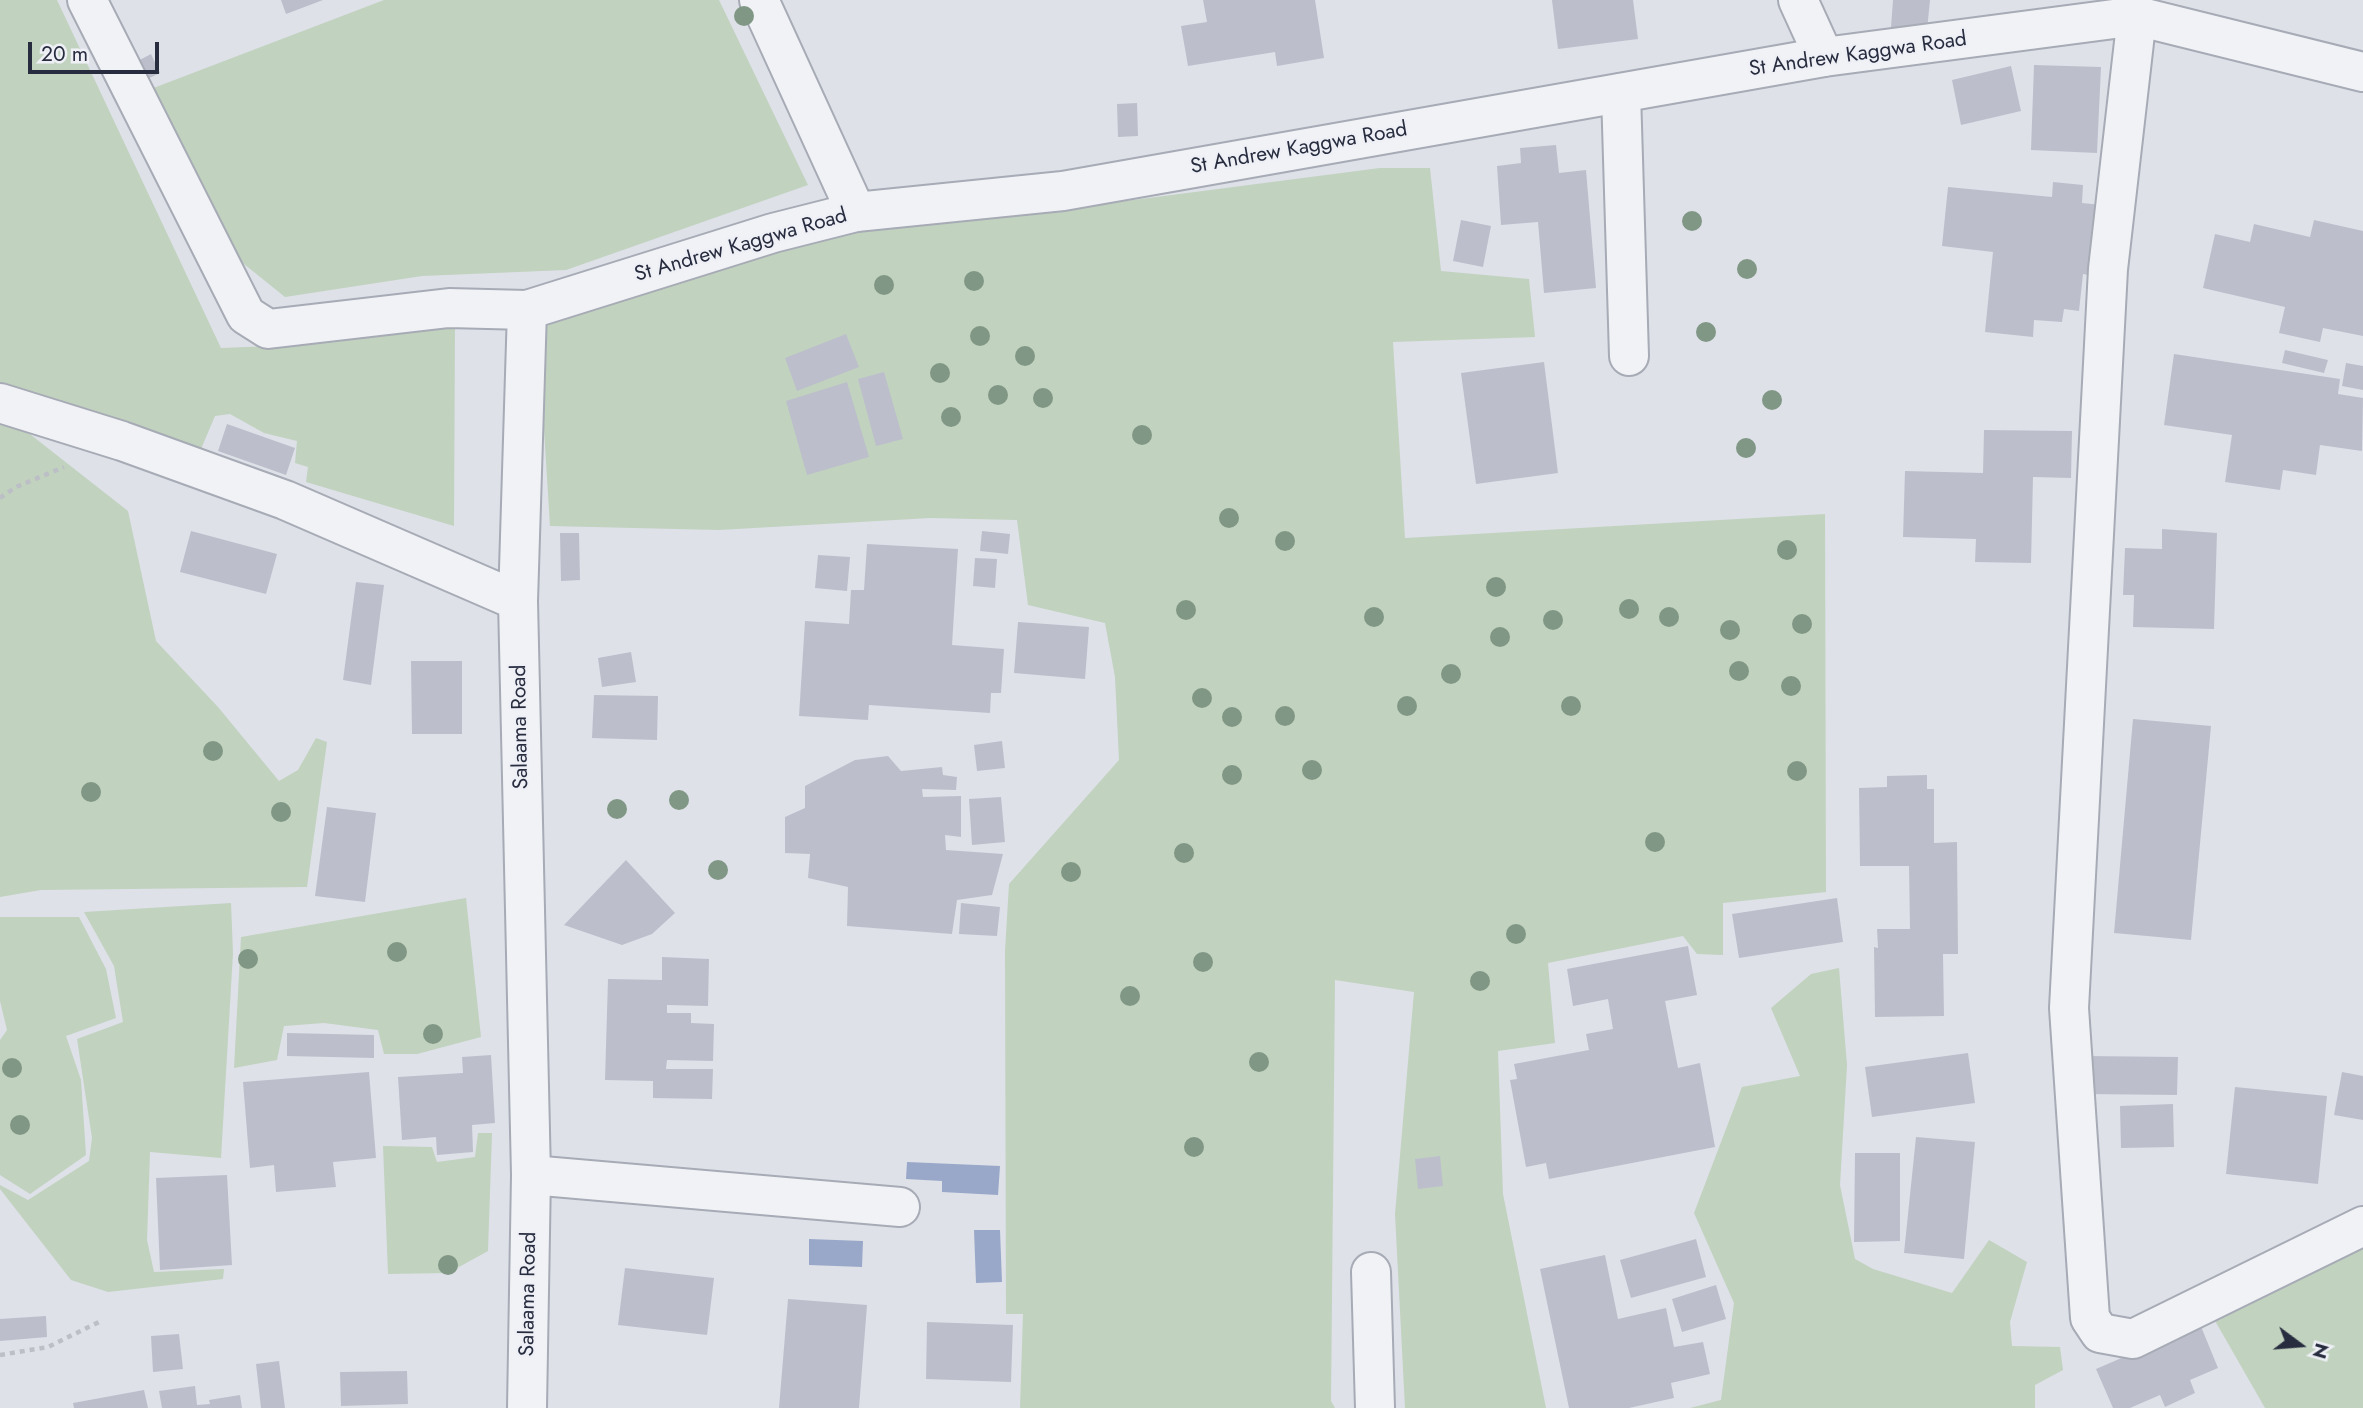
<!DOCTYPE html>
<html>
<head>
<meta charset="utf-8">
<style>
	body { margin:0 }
	#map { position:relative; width:2363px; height:1408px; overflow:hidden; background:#dee1e8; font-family:Jost,sans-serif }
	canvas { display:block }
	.north { position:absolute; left:2265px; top:1310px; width:70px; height:70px; -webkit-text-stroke:5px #eef0f6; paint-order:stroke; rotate:106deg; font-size:19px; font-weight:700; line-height:28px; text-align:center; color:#272c3f }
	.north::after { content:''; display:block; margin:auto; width:24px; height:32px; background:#272c3f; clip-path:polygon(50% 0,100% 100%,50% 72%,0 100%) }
	.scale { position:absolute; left:28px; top:42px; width:131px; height:32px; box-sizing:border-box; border:4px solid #272c3f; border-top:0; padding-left:9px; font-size:21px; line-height:24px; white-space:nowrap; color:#272c3f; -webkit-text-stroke:5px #eef0f6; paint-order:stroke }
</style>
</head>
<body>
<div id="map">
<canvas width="2363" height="1408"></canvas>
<div class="north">N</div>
<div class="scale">20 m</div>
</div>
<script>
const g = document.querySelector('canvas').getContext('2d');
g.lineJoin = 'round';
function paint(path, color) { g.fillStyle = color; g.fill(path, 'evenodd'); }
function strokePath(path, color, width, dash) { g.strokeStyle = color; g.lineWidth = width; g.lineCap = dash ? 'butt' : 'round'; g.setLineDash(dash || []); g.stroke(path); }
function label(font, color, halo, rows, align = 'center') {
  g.font = font + ' Jost,sans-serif'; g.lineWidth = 5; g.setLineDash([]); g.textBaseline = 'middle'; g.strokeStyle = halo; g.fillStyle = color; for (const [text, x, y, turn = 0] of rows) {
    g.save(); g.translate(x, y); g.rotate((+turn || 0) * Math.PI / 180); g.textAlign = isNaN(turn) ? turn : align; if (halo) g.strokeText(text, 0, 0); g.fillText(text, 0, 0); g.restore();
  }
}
paint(new Path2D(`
	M0,0H57L221,348L298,345L455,323L454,526L306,482L308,467L295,463L297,441L264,433L230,414L215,416L201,449L0,387Z
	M384,0H719L808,185L566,270L422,276L285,297L239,260L143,92Z
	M1380,168H1430L1441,271L1529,279L1535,337L1393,342L1405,538L1825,514L1826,892L1723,903V955L1697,954L1683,936L1548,963L1555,1043L1498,1051L1503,1194L1546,1408H1405L1395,1214L1414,992L1335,980L1331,1401L1335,1408H1020L1023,1314H1006L1005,951L1009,884L1119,760L1115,677L1105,623L1028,605L1017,520L930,518L719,530L550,526L541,381L544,290L833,208L1002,217Z
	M0,425L26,431L128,511L156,641L218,707L279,781L298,770L316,738L327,742L307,887L41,890L0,897Z
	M466,898L481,1037L417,1054H384L378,1030L324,1023L284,1026L277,1060L234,1068L241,937Z
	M231,903L233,953L221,1158L150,1152L147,1240L154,1272L224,1269L223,1279L108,1292L71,1280L0,1189V1185L28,1200L89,1161L92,1138L77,1039L123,1022L114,966L84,912Z
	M0,917H79L106,969L116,1018L66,1036L81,1080L86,1155L30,1194L0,1175V1040L7,1030L0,1001Z
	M1839,968L1847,1065L1840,1185L1855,1259L1873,1269L1952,1293L1989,1240L2027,1262L2010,1322L2012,1346L2060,1347L2063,1370L2035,1385V1408H1690L1721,1400L1734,1303L1694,1213L1742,1087L1800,1076L1771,1008L1811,974Z
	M478,1133H492L488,1251L448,1273L388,1274L383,1146L432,1147L437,1162L475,1157Z
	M2363,1241V1408H2265L2210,1312Z`), '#c1d2bf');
paint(new Path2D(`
	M907,1162L1000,1166L998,1195L942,1192V1181L906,1179Z
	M974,1230H1000L1002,1282L976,1283Z
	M809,1239L863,1241L862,1267L809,1265Z`), '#99a8c9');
paint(new Path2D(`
	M281,0H323L286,14Z
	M1203,0H1315L1324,58L1277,66L1275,52L1188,66L1181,26L1207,22Z
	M1552,0H1633L1638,39L1558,49Z
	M1893,0H1930L1927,30L1891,27Z
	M151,54L160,73L143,81L134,63Z
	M2034,65L2101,67L2097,153L2031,150Z
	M2011,66L2021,111L1961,125L1952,80Z
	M1137,103L1138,136L1118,137L1117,104Z
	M1556,145L1559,173L1586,170L1596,288L1544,293L1538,222L1501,225L1497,166L1521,163L1520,148Z
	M2053,182L2083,185L2082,203L2102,205L2094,276L2083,274L2079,311L2064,309L2062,322L2034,320L2033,337L1985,332L1993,252L1942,246L1948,187L2052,197Z
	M1461,220L1491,226L1483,267L1453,261Z
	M2314,220L2363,231V336L2323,328L2320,342L2279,333L2285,307L2203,288L2215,234L2250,242L2254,224L2310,237Z
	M846,334L859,367L797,391L785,358Z
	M2285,350L2328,360L2324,373L2282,363Z
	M2174,354L2340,379L2338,394L2363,398L2362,451L2320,445L2316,475L2283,470L2280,490L2225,482L2232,435L2164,425Z
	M1544,362L1558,473L1476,484L1461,373Z
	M2346,363L2363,366V390L2342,386Z
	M884,372L903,439L876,446L858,379Z
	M847,382L869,457L807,475L786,401Z
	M227,424L295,448L286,475L218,451Z
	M1984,430L2072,431L2071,478L2033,477L2031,563L1975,562L1976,539L1903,537L1905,471L1983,473Z
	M2162,529L2217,533L2214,629L2133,627L2134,595H2123L2125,548L2162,549Z
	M191,531L277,554L266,594L180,572Z
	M982,531L1010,534L1008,554L980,551Z
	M560,533H579L580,580L561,581Z
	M867,544L958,549L952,645L1004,649L1001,693H991L990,713L869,705L868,720L799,716L805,621L849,624L851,590H864Z
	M818,555L850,557L847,591L815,588Z
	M975,558L997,559L995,588L973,586Z
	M356,582L384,585L371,685L343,680Z
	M1018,622L1089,627L1085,679L1014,673Z
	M631,652L636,682L602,687L598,658Z
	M411,661H462V734H412Z
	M594,695L658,696L657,740L592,738Z
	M2133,719L2211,726L2191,940L2114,933Z
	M1002,741L1005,768L977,771L974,745Z
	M888,756L901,771L942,767L943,775L957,777L956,790L922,789L923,797L961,796V837L945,835L946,850L1003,854L992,895L957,900L952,934L847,926L848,887L808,878L810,854L785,853V817L805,808V786L855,760Z
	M1927,775V789H1934V843L1957,842L1958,954H1943L1944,1016L1875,1017L1874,947L1878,948L1877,929H1910L1909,866H1860L1859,788L1887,787V776Z
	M1001,797L1005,842L972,845L969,799Z
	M327,807L376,813L365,902L315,896Z
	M626,860L675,913L652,934L622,945L564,925Z
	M1837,898L1843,942L1739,958L1732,914Z
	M961,903L1000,907L997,936L959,934Z
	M1688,946L1697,995L1665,1001L1678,1068L1700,1063L1715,1147L1549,1179L1546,1163L1526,1167L1510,1080L1517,1079L1514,1064L1589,1050L1586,1034L1613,1029L1608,999L1573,1006L1567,969Z
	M662,957L709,959L708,1006L667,1005V1013H691V1023L714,1024L713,1061L667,1060L666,1069H713L712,1099L653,1098V1081L605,1080L608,979L662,980Z
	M287,1033L374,1035V1058L287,1056Z
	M1968,1053L1975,1103L1872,1117L1865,1067Z
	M491,1055L495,1123L472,1125L473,1152L437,1155L436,1137L402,1140L398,1077L463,1073L462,1057Z
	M2086,1056L2178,1057L2177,1095L2086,1094Z
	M369,1072L376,1158L333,1162L336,1187L276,1192L274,1165L250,1168L243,1082Z
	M2342,1072L2363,1076V1120L2334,1115Z
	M2235,1087L2327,1096L2318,1184L2226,1174Z
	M2173,1104L2174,1147L2121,1148L2120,1106Z
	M1916,1137L1975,1142L1964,1259L1904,1253Z
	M1855,1153H1900V1241L1854,1242Z
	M1440,1156L1443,1186L1418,1189L1415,1159Z
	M227,1175L232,1265L160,1270L156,1178Z
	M1696,1239L1706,1277L1631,1298L1620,1260Z
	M1605,1255L1618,1319L1666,1308L1674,1347L1703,1342L1710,1374L1671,1383L1674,1398L1629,1408H1569L1540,1269Z
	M625,1268L714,1278L707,1335L618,1325Z
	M1716,1285L1726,1319L1682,1332L1672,1299Z
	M788,1299L867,1305L859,1408H779Z
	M46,1316L47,1337L0,1341V1319Z
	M927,1322L1013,1325L1011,1382L926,1379Z
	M2200,1324L2218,1368L2190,1380L2195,1393L2165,1407L2160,1395L2130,1408H2113L2096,1369Z
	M179,1334L183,1369L153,1372L151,1336Z
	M279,1361L285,1408H261L256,1364Z
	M407,1371L408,1404L341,1406L340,1372Z
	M195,1386L197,1405L210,1404L209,1400L240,1395L242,1408H162L159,1391Z
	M144,1390L148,1408H74L73,1403Z`), '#bcbfcb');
const minor = new Path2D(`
	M87,0L246,315L268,329L449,308L527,310
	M759,0L856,212
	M1798,0L1824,57
	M2137,16L2108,269L2069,1008L2090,1318L2100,1333L2133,1339L2363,1226
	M1621,93L1629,356
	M531,1175L900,1207
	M1371,1272L1375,1408`);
const tertiary = new Path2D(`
	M0,403L122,441L285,500L518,601L531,1175L527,1408
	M518,601L527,310L773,233L856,212L1063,191L1824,57L2137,16L2363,72`);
strokePath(minor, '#a7abb5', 42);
strokePath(tertiary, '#a7abb5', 42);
strokePath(new Path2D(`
	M0,498L16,487L64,467
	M0,1355L48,1347L103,1320`), '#bcbfc6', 4.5, [5, 5]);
strokePath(minor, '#f1f2f6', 38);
strokePath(tertiary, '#f1f2f6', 38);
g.fillStyle = '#819785';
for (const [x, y] of [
	[744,16],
	[1692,221],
	[1747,269],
	[974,281],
	[884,285],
	[1706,332],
	[980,336],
	[1025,356],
	[940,373],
	[998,395],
	[1043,398],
	[1772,400],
	[951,417],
	[1142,435],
	[1746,448],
	[1229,518],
	[1285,541],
	[1787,550],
	[1496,587],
	[1629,609],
	[1186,610],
	[1374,617],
	[1669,617],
	[1553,620],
	[1802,624],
	[1730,630],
	[1500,637],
	[1739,671],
	[1451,674],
	[1791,686],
	[1202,698],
	[1407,706],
	[1571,706],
	[1285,716],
	[1232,717],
	[213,751],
	[1312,770],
	[1797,771],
	[1232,775],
	[91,792],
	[679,800],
	[617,809],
	[281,812],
	[1655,842],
	[1184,853],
	[718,870],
	[1071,872],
	[1516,934],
	[397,952],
	[248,959],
	[1203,962],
	[1480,981],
	[1130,996],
	[433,1034],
	[1259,1062],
	[12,1068],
	[20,1125],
	[1194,1147],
	[448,1265]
]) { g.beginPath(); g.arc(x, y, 10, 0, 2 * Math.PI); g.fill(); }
label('21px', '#272c3f', '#eef0f6', [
	["St Andrew Kaggwa Road",1858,55,-8],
	["St Andrew Kaggwa Road",1299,149,-10],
	["St Andrew Kaggwa Road",741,246,-16],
	["Salaama Road",521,727,-91],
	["Salaama Road",529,1294,-89]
]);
</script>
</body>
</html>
